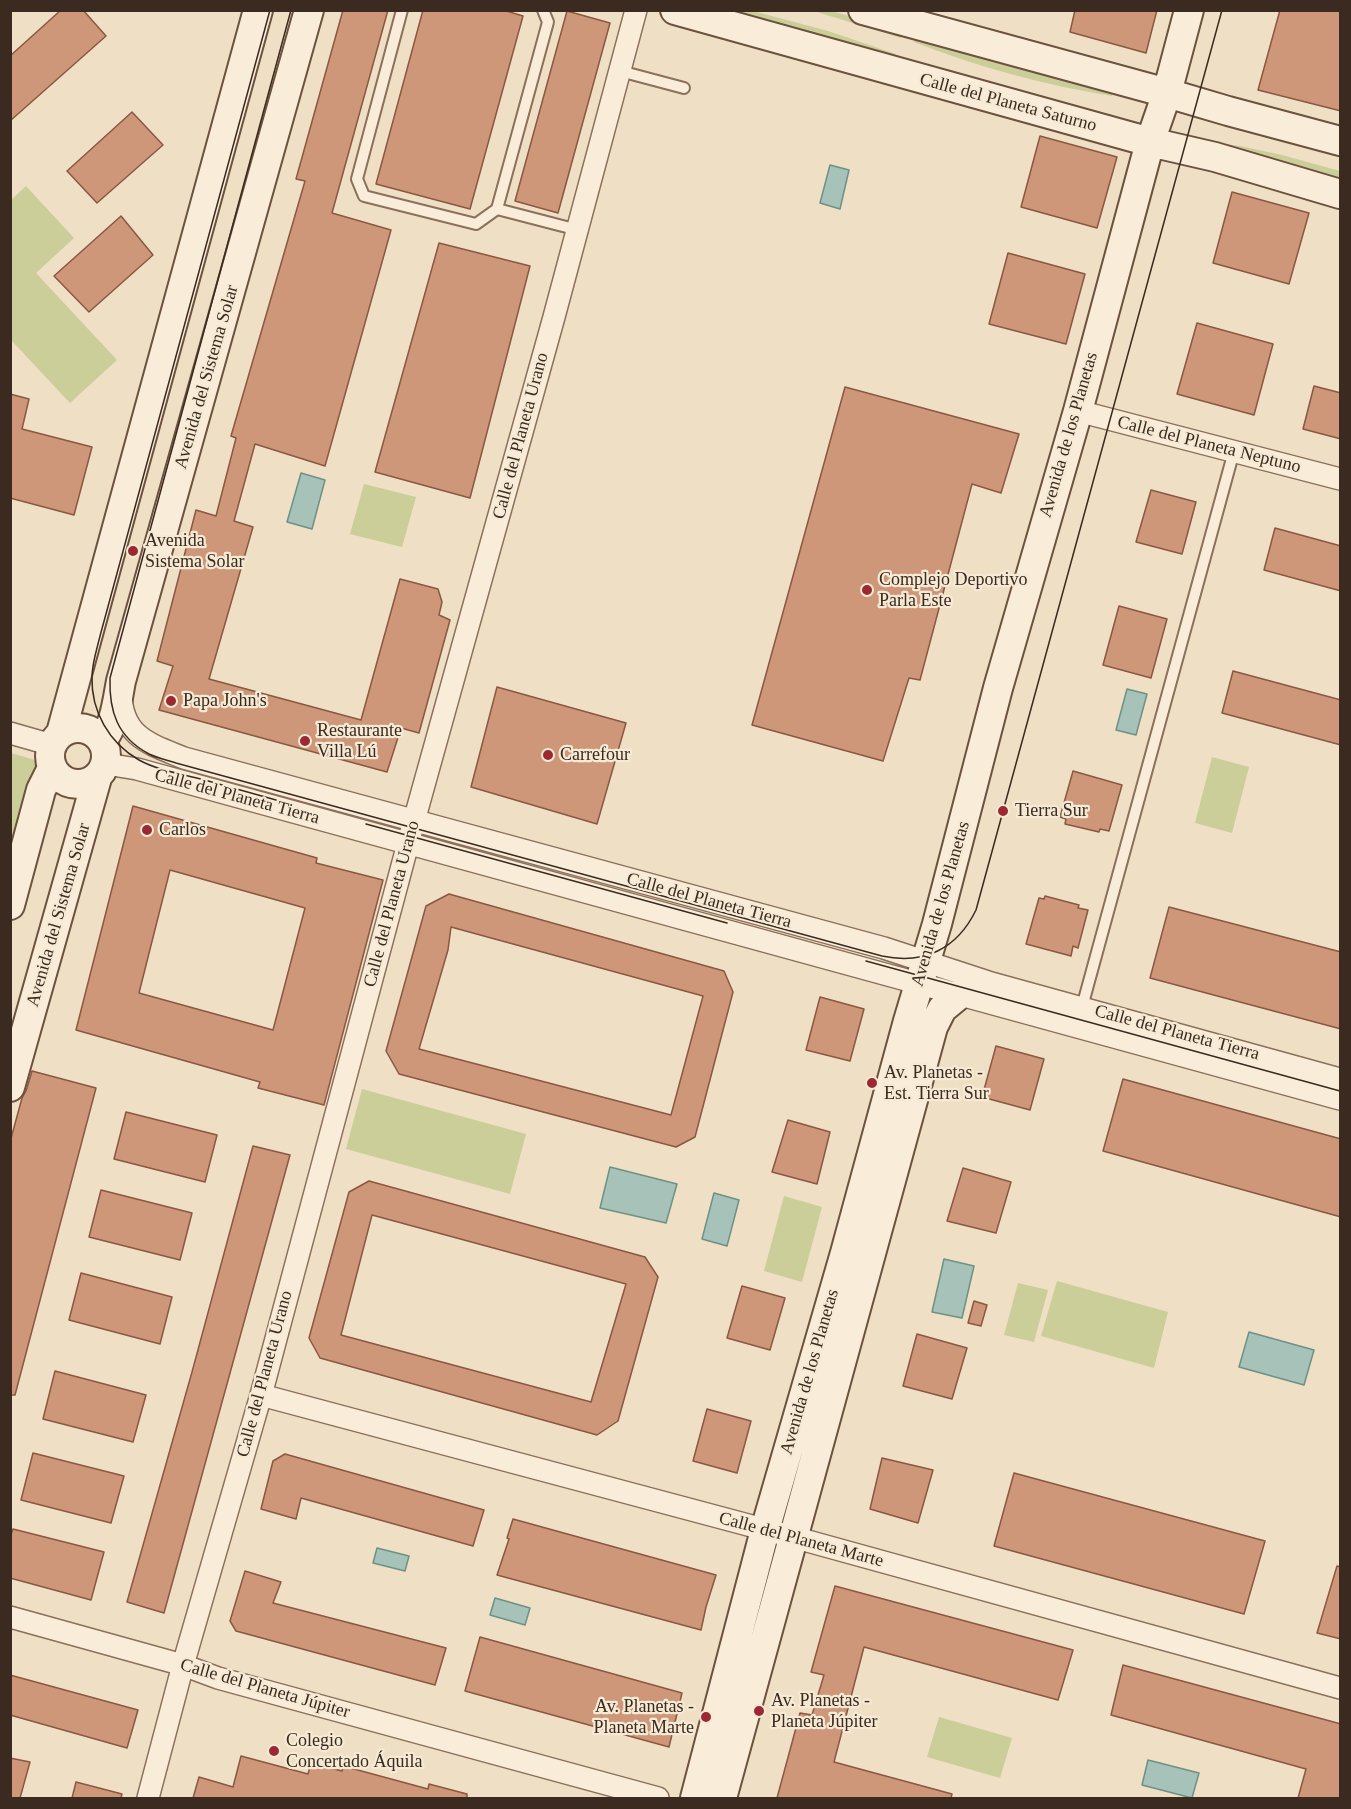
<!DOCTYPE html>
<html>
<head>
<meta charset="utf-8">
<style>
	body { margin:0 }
	#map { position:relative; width:1351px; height:1809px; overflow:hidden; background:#efdfc5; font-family:Georgia,serif }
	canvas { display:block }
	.frame { position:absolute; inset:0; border:12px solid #3a2a1f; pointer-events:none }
</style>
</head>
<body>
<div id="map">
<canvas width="1351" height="1809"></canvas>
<div class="frame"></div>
</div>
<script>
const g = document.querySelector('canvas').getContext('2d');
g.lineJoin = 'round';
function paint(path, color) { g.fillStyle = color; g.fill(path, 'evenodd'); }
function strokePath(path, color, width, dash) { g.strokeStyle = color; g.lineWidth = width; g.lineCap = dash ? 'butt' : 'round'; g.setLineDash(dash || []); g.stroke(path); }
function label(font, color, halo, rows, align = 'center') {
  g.font = font + ' Georgia,serif'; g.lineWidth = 4.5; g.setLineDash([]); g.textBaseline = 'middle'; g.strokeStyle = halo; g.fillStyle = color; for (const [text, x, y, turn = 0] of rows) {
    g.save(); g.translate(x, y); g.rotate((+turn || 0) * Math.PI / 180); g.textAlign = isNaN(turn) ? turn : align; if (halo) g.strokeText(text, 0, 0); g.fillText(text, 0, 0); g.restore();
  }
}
paint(new Path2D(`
	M709,11H753L828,31L896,54L894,61Z
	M814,11H831L903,31L901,38Z
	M916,34L1114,89L1112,96C1044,85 978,67 914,42Z
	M1225,144L1240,146L1282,155L1340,171V183L1223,152Z
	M26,186L74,238L36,273L117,360L70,403L11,340V200Z
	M364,484L416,497L402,547L350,534Z
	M11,753L42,762L11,878Z
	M1212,757L1249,767L1232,833L1195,823Z
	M362,1089L526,1134L510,1194L346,1149Z
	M784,1196L822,1207L802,1282L764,1271Z
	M1057,1281L1168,1312L1154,1368L1041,1336Z
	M1018,1283L1048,1290L1034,1342L1004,1335Z
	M939,1717L1012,1738L1000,1778L927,1757Z`), '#cbce98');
const water = new Path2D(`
	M830,165L849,170L840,209L820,203Z
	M301,473L325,480L312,529L287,522Z
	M1127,689L1147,694L1136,735L1116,730Z
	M610,1167L677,1184L666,1223L600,1208Z
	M714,1193L739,1200L727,1246L702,1239Z
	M944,1259L974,1266L962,1318L932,1312Z
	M1249,1332L1314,1350L1304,1385L1239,1367Z
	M377,1548L409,1556L405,1571L373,1563Z
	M495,1598L530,1608L525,1625L490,1615Z
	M1148,1760L1199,1773L1192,1798L1142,1785Z`);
paint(water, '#a7c2b8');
strokePath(water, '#6d9185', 1.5);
const building = new Path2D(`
	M61,10H83L106,36L10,121V56Z
	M343,10H388L332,213L391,230L325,466L255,444L234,521L253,527L209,679L361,720L400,579L438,589L442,602L439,615L450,620L419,733L401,728L387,772L159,710L173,666L157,661L196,510L216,516L236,438L231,436L305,181L296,179Z
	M423,10H503L523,16L470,209L376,184Z
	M1075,10H1157L1146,53L1070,32Z
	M1280,10H1341V111L1258,90Z
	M567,11L610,23L558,213L515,201Z
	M132,112L163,145L97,203L67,171Z
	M1040,136L1117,157L1097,228L1021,207Z
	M1232,192L1309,213L1289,284L1213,263Z
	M121,216L153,255L89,312L54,276Z
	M439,243L530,266L470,498L375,472Z
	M1008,253L1085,274L1066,344L989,324Z
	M1197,323L1273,344L1254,415L1177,394Z
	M1314,386L1341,393V439L1303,429Z
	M845,387L1019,434L1001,493L972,484L920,680L909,678L883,761L752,725Z
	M10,394L29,399L22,429L92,447L74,515L10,498Z
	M1151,490L1196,502L1182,554L1136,542Z
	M1275,528L1341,546V591L1264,570Z
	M1119,606L1167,619L1151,678L1103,665Z
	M1233,671L1341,700V745L1222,713Z
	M497,687L626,723L597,824L471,787Z
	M1073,771L1122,785L1109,831L1100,829L1099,832L1065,824L1066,819L1060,817Z
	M133,806L317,858L316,863L383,880L324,1105L258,1088L260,1082L76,1030ZM170,870L305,908L273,1030L139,993Z
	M449,894L724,971L733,992L695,1137L676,1147L399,1074L386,1051L426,906ZM451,927L703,996L671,1115L419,1049L448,950Z
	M1045,896L1079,905L1078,908L1088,910L1078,948L1073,946L1071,956L1026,944L1039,898L1044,899Z
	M1169,907L1341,952V1029L1150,978Z
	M820,997L864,1009L850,1061L806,1050Z
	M996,1046L1044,1059L1030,1110L982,1097Z
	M32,1071L96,1088L15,1395H10V1142L22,1098L26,1091Z
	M1123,1079L1341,1139V1217L1103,1151Z
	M126,1112L217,1135L205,1182L114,1159Z
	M788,1120L830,1132L817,1184L772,1172Z
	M253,1146L290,1155L164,1613L127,1602L192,1372Z
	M963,1168L1011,1182L996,1233L947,1221Z
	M369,1181L645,1257L658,1277L618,1421L597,1435L320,1358L309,1338L349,1192ZM372,1215L626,1284L591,1402L341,1335Z
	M101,1190L192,1213L180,1260L89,1237Z
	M81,1273L172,1297L160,1344L69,1320Z
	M742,1286L785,1298L770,1350L727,1338Z
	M974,1301L987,1305L981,1326L968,1323Z
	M917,1334L967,1348L952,1399L903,1386Z
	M55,1371L146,1395L133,1442L43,1419Z
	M707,1409L751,1421L737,1473L693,1461Z
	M33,1453L124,1476L111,1523L21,1500Z
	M285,1454L484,1510L473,1546L301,1498L296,1519L261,1509L273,1461Z
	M882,1458L933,1470L918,1523L870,1509Z
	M1014,1473L1265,1541L1244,1614L994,1546Z
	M513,1519L716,1575L706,1607L701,1630L497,1575L509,1539L507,1538Z
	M13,1529L104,1552L91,1600L10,1578V1537Z
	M1337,1566L1341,1567V1639L1317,1633Z
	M245,1571L281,1582L273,1603L446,1648L435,1685L236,1631L230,1621Z
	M835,1586L1073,1650L1058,1700L864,1647L834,1762L952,1794L951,1798H777L800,1713L812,1715L824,1675L811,1672Z
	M480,1637L682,1693L669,1747L465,1691Z
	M1123,1665L1341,1724V1798H1298L1306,1769L1111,1715Z
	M10,1675L138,1710L127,1748L10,1715Z
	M241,1756L308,1774L311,1763L342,1771L343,1766L428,1789L429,1784L467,1794V1798H193L199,1777L233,1787Z
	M10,1758L30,1762L20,1798H10Z
	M76,1782L122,1794L121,1798H72Z`);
paint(building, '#ce977a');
strokePath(building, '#8a5840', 1.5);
const lane = new Path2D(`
	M402,10L357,179L364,196L476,224L497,209L548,22L543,10
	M620,71L684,88
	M497,209L578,230
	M1082,1007L1234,451`);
const street = new Path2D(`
	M1078,411L1340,479
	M121,694C122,737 150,744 184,758L884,948L988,982L1340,1079
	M10,733L52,745
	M106,764L137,769L1340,1099
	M261,1395L793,1537L1340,1688
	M10,1617L183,1665L218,1678L658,1798
	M148,1798L183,1665L261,1395L414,821L554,317L636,10`);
const secondary = new Path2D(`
	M675,10L1150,142L1215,157L1340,194
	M863,10L1167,93L1228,111L1340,141
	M50 756a28 28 0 1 1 56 0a28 28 0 1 1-56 0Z
	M61,733L258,10
	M102,741C115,724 117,702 121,681L309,10
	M10,905L41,790L52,768
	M10,1087L97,778
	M695,1798L765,1530L845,1253L908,1021L937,924L998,688L1078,411L1150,142L1167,93L1189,10
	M722,1798L933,1027L942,1009L959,995`);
strokePath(lane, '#8b705b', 14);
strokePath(street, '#8b705b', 24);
strokePath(secondary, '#6c523e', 32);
strokePath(lane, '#f9edd9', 10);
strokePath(street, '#f9edd9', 21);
strokePath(secondary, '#f9edd9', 28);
strokePath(new Path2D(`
	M270,10L100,636C97,649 92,663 92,677C91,711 109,743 139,760C157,770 181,774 201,779C226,786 251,793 276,800
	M291,10L110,678C109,711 117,737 149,754C157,758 167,760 176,763L882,956C924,965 957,949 976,910L1222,10
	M366,824L727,923
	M866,961L1340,1091`), '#3a2a1f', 1.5);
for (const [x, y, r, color] of [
	[133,551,6,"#9b2933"],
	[867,590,6,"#9b2933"],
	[171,701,6,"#9b2933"],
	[305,741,6,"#9b2933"],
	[548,755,6,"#9b2933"],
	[1003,811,6,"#9b2933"],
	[147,830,6,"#9b2933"],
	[872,1083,6,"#9b2933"],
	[759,1711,6,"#9b2933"],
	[706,1717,6,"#9b2933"],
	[274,1751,6,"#9b2933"]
]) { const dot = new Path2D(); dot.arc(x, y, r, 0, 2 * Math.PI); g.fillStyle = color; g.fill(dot); strokePath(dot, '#f6ead5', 2); }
label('18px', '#3a2a1f', '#f6ead5', [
	["Calle del Planeta Saturno",1008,103,15],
	["Avenida del Sistema Solar",207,377,-74],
	["Avenida de los Planetas",1069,435,-74],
	["Calle del Planeta Urano",521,436,-75],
	["Calle del Planeta Neptuno",1209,445,14],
	["Calle del Planeta Tierra",237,797,15],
	["Calle del Planeta Tierra",709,901,15],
	["Calle del Planeta Urano",392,904,-75],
	["Avenida de los Planetas",941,904,-74],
	["Avenida del Sistema Solar",59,915,-74],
	["Calle del Planeta Tierra",1177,1033,15],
	["Avenida de los Planetas",810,1372,-74],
	["Calle del Planeta Urano",265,1374,-75],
	["Calle del Planeta Marte",801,1540,15],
	["Calle del Planeta Júpiter",265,1689,16]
]);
label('18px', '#3a2a1f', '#f6ead5', [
	["Avenida",145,541],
	["Sistema Solar",145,562],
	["Complejo Deportivo",879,580],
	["Parla Este",879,601],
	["Papa John's",183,701],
	["Restaurante",317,731],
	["Villa Lú",317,752],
	["Carrefour",560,755],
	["Tierra Sur",1015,811],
	["Carlos",159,830],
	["Av. Planetas -",884,1073],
	["Est. Tierra Sur",884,1094],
	["Av. Planetas -",771,1701],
	["Planeta Júpiter",771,1722],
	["Av. Planetas -",694,1707,"right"],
	["Planeta Marte",694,1728,"right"],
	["Colegio",286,1741],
	["Concertado Áquila",286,1762]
], 'left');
</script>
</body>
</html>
